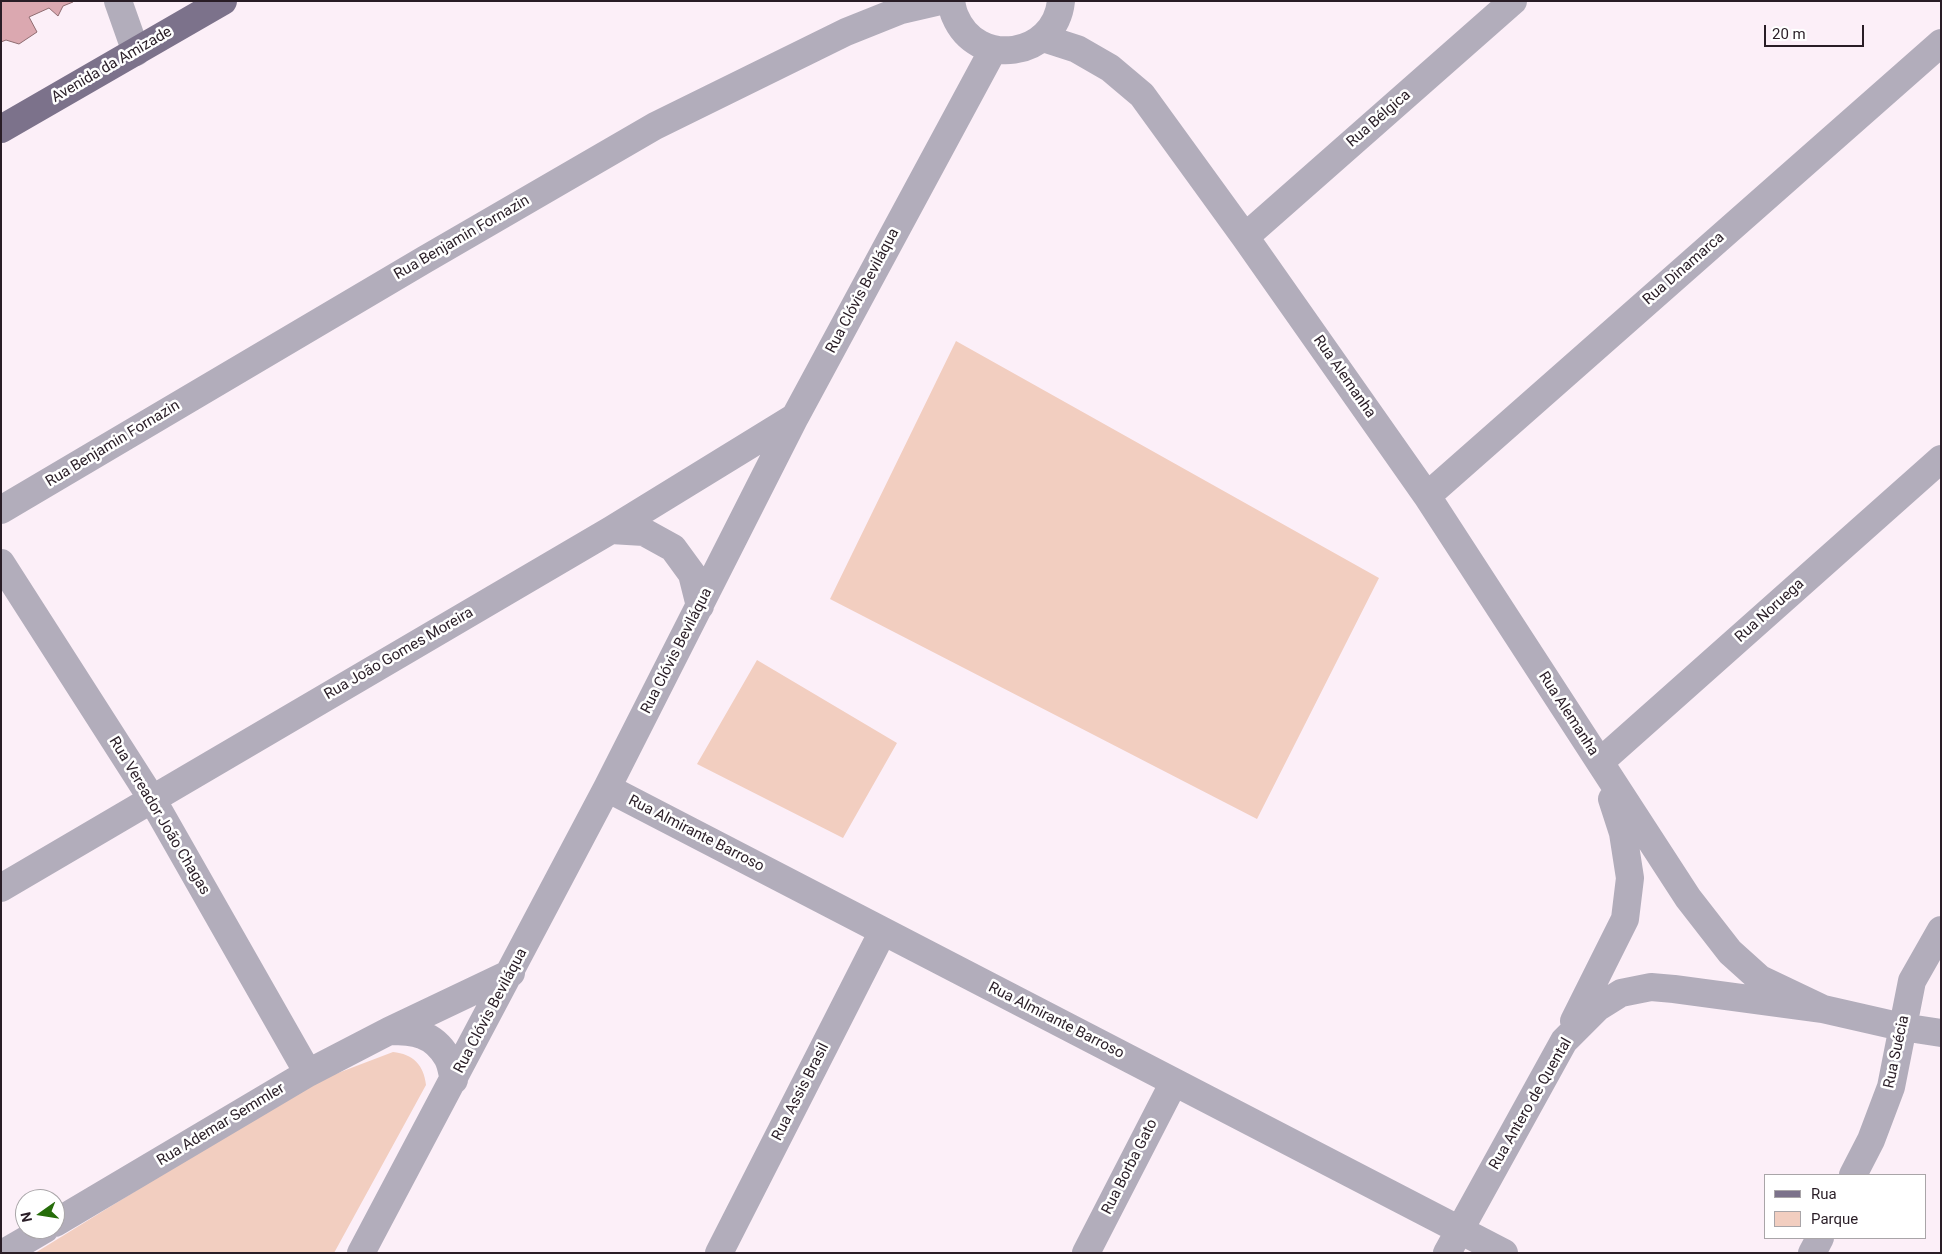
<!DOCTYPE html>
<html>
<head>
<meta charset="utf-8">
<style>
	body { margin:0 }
	#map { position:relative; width:1942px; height:1254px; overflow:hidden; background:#fceff8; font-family:Roboto,sans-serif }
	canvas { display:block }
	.frame { position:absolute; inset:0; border:2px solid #291d26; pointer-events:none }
	.legend { position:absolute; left:1764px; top:1174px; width:162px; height:65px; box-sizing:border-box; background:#fff; border:1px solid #a9a5a8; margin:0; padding:6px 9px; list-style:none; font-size:15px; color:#291d26 }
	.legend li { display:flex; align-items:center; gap:10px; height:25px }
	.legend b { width:25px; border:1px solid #a9a5a8 }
	.north { position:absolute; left:15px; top:1189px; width:50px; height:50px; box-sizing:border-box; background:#fff; border:1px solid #a9a5a8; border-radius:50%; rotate:257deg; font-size:14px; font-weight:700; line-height:20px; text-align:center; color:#291d26 }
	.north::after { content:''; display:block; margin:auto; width:18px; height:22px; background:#266d0a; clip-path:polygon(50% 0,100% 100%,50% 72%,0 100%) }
	.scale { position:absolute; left:1764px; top:25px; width:100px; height:22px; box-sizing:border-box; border:2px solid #291d26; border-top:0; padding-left:6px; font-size:15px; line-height:18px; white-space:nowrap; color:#291d26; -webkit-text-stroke:4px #fff; paint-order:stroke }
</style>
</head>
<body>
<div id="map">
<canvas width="1942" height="1254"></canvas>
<div class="frame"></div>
<ul class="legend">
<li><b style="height:6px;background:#7c728b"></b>Rua</li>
<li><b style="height:14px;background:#f2cec0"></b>Parque</li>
</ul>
<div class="north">N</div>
<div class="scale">20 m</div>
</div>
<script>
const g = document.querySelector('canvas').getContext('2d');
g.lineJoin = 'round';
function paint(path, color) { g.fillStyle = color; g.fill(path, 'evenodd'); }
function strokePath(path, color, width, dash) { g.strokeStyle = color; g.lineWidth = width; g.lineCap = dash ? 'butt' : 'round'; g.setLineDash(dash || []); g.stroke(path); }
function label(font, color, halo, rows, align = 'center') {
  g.font = font + ' Roboto,sans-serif'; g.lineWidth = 5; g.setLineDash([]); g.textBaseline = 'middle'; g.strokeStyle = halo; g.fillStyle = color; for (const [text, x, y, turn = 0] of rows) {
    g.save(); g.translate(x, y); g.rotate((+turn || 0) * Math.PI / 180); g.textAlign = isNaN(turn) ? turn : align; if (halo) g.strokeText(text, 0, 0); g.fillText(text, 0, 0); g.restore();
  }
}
paint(new Path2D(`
	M956,341L1379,578L1257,819L830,599Z
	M757,660L897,743L843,838L697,764Z
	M393,1052C413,1054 424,1065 426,1085L334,1253H35L309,1084Z`), '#f2cec0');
const building = new Path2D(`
	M1,1H73V2L63,6L58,16L49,8L29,17L37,32L19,44L6,40L1,42Z`);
paint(building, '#dba8b0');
strokePath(building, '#8e6b70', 1);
strokePath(new Path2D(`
	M118,1L136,52
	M951,1C952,6 953,12 955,16C977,69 1055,58 1061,1
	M1043,38L1077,49L1110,68L1142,95L1245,237L1427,496L1688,898L1730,952L1760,979L1823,1009
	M1245,237L1513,1
	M1427,496L1941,43
	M1,510L424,260L655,126L846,32L901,10L940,1
	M611,530L644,532L673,548L692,574L700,606
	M1,563L152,799L308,1073
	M1600,762L1941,459
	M607,788L1504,1253
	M1,888L611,530L795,417
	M1574,1021L1625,919L1630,878L1623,833L1612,799
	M389,1031C414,1031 433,1033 447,1057C451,1063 452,1073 454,1080
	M1853,1175L1871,1140L1891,1087L1912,981L1941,930
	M55,1223L308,1073L389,1031L511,973
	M4,1253L45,1229
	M361,1253L607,788L795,417L993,50
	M719,1253L883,931
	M1086,1253L1174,1082
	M1447,1253L1564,1041L1597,1008L1621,993L1651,987L1674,989L1823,1009L1902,1027L1941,1033
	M1812,1253L1820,1238`), '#b2adbb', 28);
strokePath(new Path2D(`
	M1,129L223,1`), '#7c728b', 28);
label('15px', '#291d26', '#fff', [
	["Avenida da Amizade",112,65,-30],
	["Rua Bélgica",1379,119,-41],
	["Rua Benjamin Fornazin",462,238,-30],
	["Rua Dinamarca",1684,269,-41],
	["Rua Clóvis Beviláqua",863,291,-62],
	["Rua Alemanha",1344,377,55],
	["Rua Benjamin Fornazin",113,444,-31],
	["Rua Noruega",1770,611,-42],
	["Rua Clóvis Beviláqua",677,651,-63],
	["Rua João Gomes Moreira",399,654,-30],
	["Rua Alemanha",1568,714,57],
	["Rua Vereador João Chagas",159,816,59],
	["Rua Almirante Barroso",696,834,27],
	["Rua Clóvis Beviláqua",491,1011,-62],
	["Rua Almirante Barroso",1056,1021,27],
	["Rua Suécia",1897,1052,-78],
	["Rua Assis Brasil",801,1092,-63],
	["Rua Antero de Quental",1531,1104,-60],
	["Rua Ademar Semmler",221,1125,-31],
	["Rua Borba Gato",1130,1167,-63]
]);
</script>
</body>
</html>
